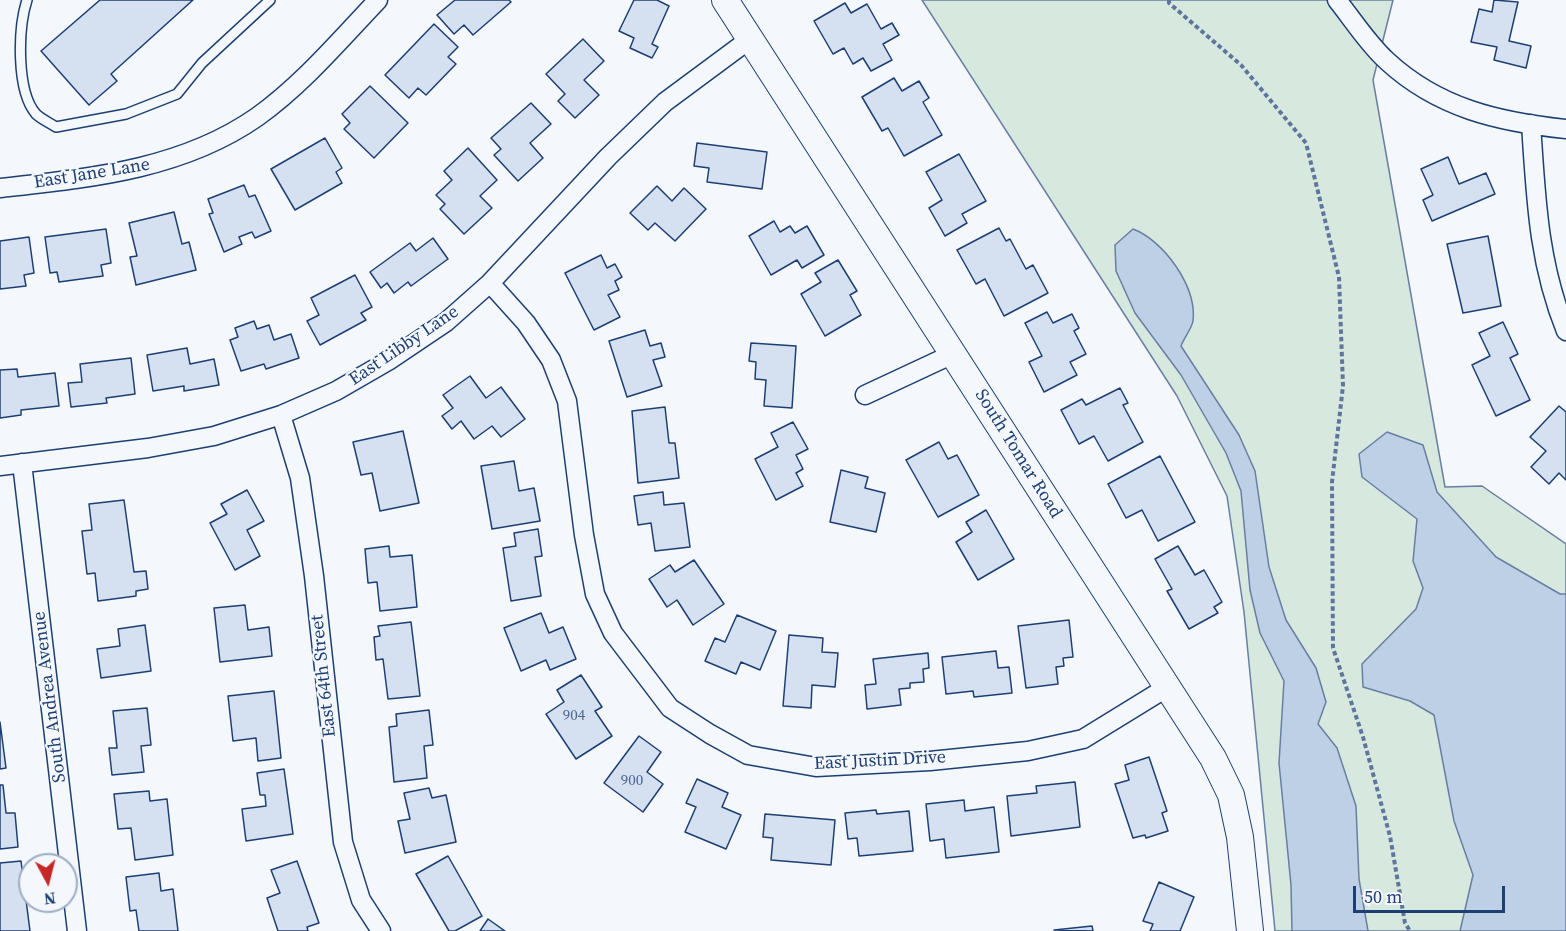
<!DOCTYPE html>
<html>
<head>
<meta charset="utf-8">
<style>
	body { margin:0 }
	#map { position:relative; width:1566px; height:931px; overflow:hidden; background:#f4f7fb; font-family:"Source Serif 4",serif }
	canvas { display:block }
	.north { position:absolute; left:18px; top:853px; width:60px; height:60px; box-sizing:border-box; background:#f4f7fb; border:2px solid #9eadc5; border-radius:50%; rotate:173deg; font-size:16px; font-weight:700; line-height:24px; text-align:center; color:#1d3f73 }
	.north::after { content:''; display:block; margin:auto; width:21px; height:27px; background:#c62828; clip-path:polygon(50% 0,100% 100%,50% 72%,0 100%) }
	.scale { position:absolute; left:1353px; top:886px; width:152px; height:27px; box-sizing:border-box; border:3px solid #1d3f73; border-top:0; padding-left:8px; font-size:18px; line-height:21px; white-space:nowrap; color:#1d3f73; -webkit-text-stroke:4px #f4f7fb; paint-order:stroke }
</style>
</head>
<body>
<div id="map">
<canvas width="1566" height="931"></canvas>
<div class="north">N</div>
<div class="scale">50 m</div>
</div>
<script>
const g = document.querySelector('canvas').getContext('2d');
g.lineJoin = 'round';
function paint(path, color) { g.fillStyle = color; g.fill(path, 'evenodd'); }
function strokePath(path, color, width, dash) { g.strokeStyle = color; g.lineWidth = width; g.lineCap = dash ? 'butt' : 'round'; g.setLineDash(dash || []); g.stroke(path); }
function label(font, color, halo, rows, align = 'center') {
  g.font = font + ' "Source Serif 4",serif'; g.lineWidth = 4.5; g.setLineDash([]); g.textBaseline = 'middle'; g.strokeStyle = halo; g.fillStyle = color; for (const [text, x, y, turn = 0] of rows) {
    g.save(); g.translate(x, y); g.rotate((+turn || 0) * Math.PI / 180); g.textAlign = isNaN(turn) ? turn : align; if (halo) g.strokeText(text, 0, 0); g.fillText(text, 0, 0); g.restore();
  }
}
const green = new Path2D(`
	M922,0H1393L1373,80L1445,487L1482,486L1566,544V931H1275L1244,612L1227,496L1177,396Z`);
paint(green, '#d7e8df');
strokePath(green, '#687fa3', 1.5);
const water = new Path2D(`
	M1133,229C1163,240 1197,286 1193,321C1192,328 1184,338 1181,346L1239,435L1255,471L1269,567L1286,620L1316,668L1326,702L1318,724L1337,748L1356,806L1359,879L1368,931H1292L1291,885L1279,763L1284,681L1260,633L1250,590L1241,491L1226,453L1181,375L1135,313L1116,271L1115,245Z
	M1387,432L1423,445L1437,492L1496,557L1560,594H1566V931H1460L1473,875L1454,821L1434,715L1410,701L1363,687L1362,664L1416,609L1423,588L1413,561L1417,519L1362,477L1359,454Z`);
paint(water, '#bed0e5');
strokePath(water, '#687fa3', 1.5);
const building = new Path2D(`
	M100,0H193L111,74L117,81L89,105L41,51Z
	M455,0H509L511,2L473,35L464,25L454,34L437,15Z
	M634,0H657L669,6L652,44L658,47L652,58L630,48L634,38L619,31Z
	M1494,0L1518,2L1509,41L1531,46L1526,68L1494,60L1497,47L1471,42L1479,9L1492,12Z
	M845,3L851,13L867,4L881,29L892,23L899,35L883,44L892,60L871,71L863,58L853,64L844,48L833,54L814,21Z
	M434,24L458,47L448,57L456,64L426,95L418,88L409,98L385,75Z
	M583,39L604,61L584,80L599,95L575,118L558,101L565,94L546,74Z
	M894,78L902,91L919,81L929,98L923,102L942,135L904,156L888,128L882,131L862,97Z
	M370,86L408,123L374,158L344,129L350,123L342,114Z
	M531,103L551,124L530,143L543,158L518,181L494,155L501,149L491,138Z
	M325,138L342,168L336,172L342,183L295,210L271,169Z
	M697,143L767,152L762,189L707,182L709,168L694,166Z
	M468,148L497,180L480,196L492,208L464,234L440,209L445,204L436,195L452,180L444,171Z
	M959,154L986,201L962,214L967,223L945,236L929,208L942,200L926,172Z
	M1448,157L1459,184L1486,173L1495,194L1432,221L1423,200L1433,195L1421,169Z
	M244,185L249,197L255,195L271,231L255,238L252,232L239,237L242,244L224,252L209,214L213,213L208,199Z
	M657,186L672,201L684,188L706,209L675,241L655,223L648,230L630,213Z
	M174,212L182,244L189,242L196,270L136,285L130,257L137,256L129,223Z
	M774,221L780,232L790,226L795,233L807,226L824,255L802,268L797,260L771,275L749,236Z
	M999,228L1006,241L1010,239L1026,269L1033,265L1048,293L1004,316L985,279L976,284L957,250Z
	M106,229L111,263L101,265L103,276L59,282L57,272L50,273L45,237Z
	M1488,236L1501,306L1463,313L1447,244Z
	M29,237L34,273L24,275L26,286L0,289V241Z
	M433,238L448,259L411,286L408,282L394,293L387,283L381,288L370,272L410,243L416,251Z
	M601,255L607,268L615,264L622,277L615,281L619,290L608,295L620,317L594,330L565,273Z
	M838,260L857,291L850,295L861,315L825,336L801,294L821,282L815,273Z
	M355,275L372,307L361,313L366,320L320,345L307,321L319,315L311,298Z
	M1047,312L1053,323L1072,314L1079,328L1074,331L1086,354L1070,362L1077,375L1044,392L1029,362L1042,356L1025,323Z
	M254,321L257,329L269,325L274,340L291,334L299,358L266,369L264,364L241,371L230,340L238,337L235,328Z
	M1503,322L1518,354L1510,358L1530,400L1496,416L1472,365L1490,356L1479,333Z
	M645,330L650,346L661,343L665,357L653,360L662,386L627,397L609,341Z
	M751,343L796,346L792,408L764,406L766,380L755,379L756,362L749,361Z
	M187,348L190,364L214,359L219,385L184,391V386L153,391L147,355Z
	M131,358L135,394L106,398L107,403L71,407L68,383L82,382L80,364Z
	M17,369L18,377L55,373L59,406L21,410V415L0,418V370Z
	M470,376L486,398L501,387L525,419L501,437L492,426L474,439L461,421L452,429L442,416L453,408L443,395Z
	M1120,388L1128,403L1123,405L1143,442L1108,461L1094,436L1079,444L1061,410L1082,399L1086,405Z
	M1559,406L1566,412V480L1559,473L1549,484L1531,467L1546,451L1530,437Z
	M665,407L669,443H675L679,478L638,483L632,411Z
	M793,422L808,449L796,455L803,469L796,473L803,486L776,500L755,459L778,447L771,433Z
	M403,431L419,503L380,511L372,473L361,475L353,442Z
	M939,442L948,459L957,455L979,495L938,517L906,460Z
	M1160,456L1195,522L1158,541L1142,510L1126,518L1108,484Z
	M514,461L519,491L534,488L540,521L492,529L481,466Z
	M841,470L868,477L865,488L885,493L876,532L830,522Z
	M247,490L264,521L247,530L260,556L235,570L210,523L227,514L221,504Z
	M663,492L664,505L684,503L690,547L655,551L651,523L638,525L634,496Z
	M124,500L134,572L146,571L148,589L136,591V596L98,601L95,573L87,574L82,531L92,530L89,504Z
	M986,510L1014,559L978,580L956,542L972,532L966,522Z
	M538,529L542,556L535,557L541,596L511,601L503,548L516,546L514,533Z
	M389,546L390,557L412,555L417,607L380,611L377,582L368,583L365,549Z
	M1178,546L1195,575L1204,570L1222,602L1214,607L1218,613L1189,629L1167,591L1172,589L1155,559Z
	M694,560L724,604L693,625L677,600L667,607L649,579L670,565L675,572Z
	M245,605L248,630L269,627L272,656L220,662L214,608Z
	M541,613L549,633L563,627L576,659L550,670L546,660L521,671L504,628Z
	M737,615L776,631L760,670L741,662L736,674L705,661L715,638L725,642Z
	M1069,620L1073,657L1063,658L1064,666L1056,667L1058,684L1026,688L1018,626Z
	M411,622L420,696L388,699L383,659L376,660L374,637L380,636L378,626Z
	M145,625L151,671L101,678L97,649L120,646L118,629Z
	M789,635L823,638L822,652L838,653L835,687L812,685L811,708L783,706Z
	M996,651L998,668L1009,667L1012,693L974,697L973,691L946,694L942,657Z
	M928,653L929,668L923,669L924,682L910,683V688L899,689L901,705L867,709L865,685L876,684L873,659Z
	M581,675L602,707L595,711L612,736L576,759L546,714L564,702L557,690Z
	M274,691L281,758L258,761L256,738L233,741L228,696Z
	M147,708L151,745L141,746L144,772L112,775L109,748H117L113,711Z
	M429,710L433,745L424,746L427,778L394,782L389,727L397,726L396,714Z
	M0,722L6,768L0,769Z
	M639,736L661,752L647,772L663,784L643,812L604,783Z
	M1149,757L1167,811L1162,813L1168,831L1146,838L1145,835L1133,838L1115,784L1129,780L1125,765Z
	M284,769L293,834L246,841L242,809L266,806L265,795H260L257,773Z
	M697,779L728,793L722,807L741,815L726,849L685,832L696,807L686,803Z
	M1075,782L1080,827L1011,836L1007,796L1037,793L1036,786Z
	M0,785H3L6,813H15L18,847L0,849Z
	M429,788L432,798L446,795L456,842L405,853L398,821L410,819L404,793Z
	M149,791L150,801L167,799L173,855L135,860L131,828L118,829L114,794Z
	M964,800L965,811L994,807L999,852L946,858L944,839L930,841L926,804Z
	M876,810L877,814L909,811L913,851L859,856L857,838L848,839L845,813Z
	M765,814L835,820L831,865L771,860L773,838L763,837Z
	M448,856L482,916L455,931H449L416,874Z
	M21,861L30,931H0V863Z
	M297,861L319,923L307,927L308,931H278L267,898L280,893L271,870Z
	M159,873L161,891L173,889L178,931H139L136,910L130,911L126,877Z
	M1159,882L1194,897L1180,931H1150L1153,924L1143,921Z
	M488,919L505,931H480Z
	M1092,926L1093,931L1054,930Z`);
paint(building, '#d5e0f0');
strokePath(building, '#1d3f73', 1.5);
const lane = new Path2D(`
	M27,0C18,28 16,91 36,114C41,119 50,123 56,127L126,114L177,94L202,63L270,0`);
const street = new Path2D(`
	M1337,0C1353,20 1368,44 1387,61C1438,108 1498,122 1566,129
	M1531,124C1536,198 1538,262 1566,331
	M0,188C89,178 181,170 257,117C302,85 340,40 378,0
	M490,283L526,323L551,360L567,401L584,535L595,594L613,633L670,708L710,734L748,755L816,767L930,761L1028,751L1083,739L1166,688
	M865,395L955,353
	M281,415L300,478L314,576L343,842L361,900L381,931
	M22,463L77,931
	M0,466L148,448L214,436L281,415L336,391L388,361L446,322L490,283L608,157L665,102L750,39`);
const secondary = new Path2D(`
	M725,0L1213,758L1231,795L1240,837L1250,931`);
strokePath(lane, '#1d3f73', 12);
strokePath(street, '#1d3f73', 21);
strokePath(secondary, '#1d3f73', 28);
strokePath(new Path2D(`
	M1169,0V3L1241,65L1306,143L1339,277L1343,386L1332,482L1333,648L1363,737L1390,836L1405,923L1410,931`), '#5e769c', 4, [4.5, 3]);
strokePath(lane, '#f4f7fb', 9);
strokePath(street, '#f4f7fb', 18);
strokePath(secondary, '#f4f7fb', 26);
label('15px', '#4b6792', null, [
	["904",574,716],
	["900",632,781]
]);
label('18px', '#1d3f73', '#f4f7fb', [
	["East Jane Lane",92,174,-9],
	["East Libby Lane",404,346,-34],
	["South Tomar Road",1018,454,58],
	["East 64th Street",324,676,-96],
	["South Andrea Avenue",50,697,-97],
	["East Justin Drive",880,761,-3]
]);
</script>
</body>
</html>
